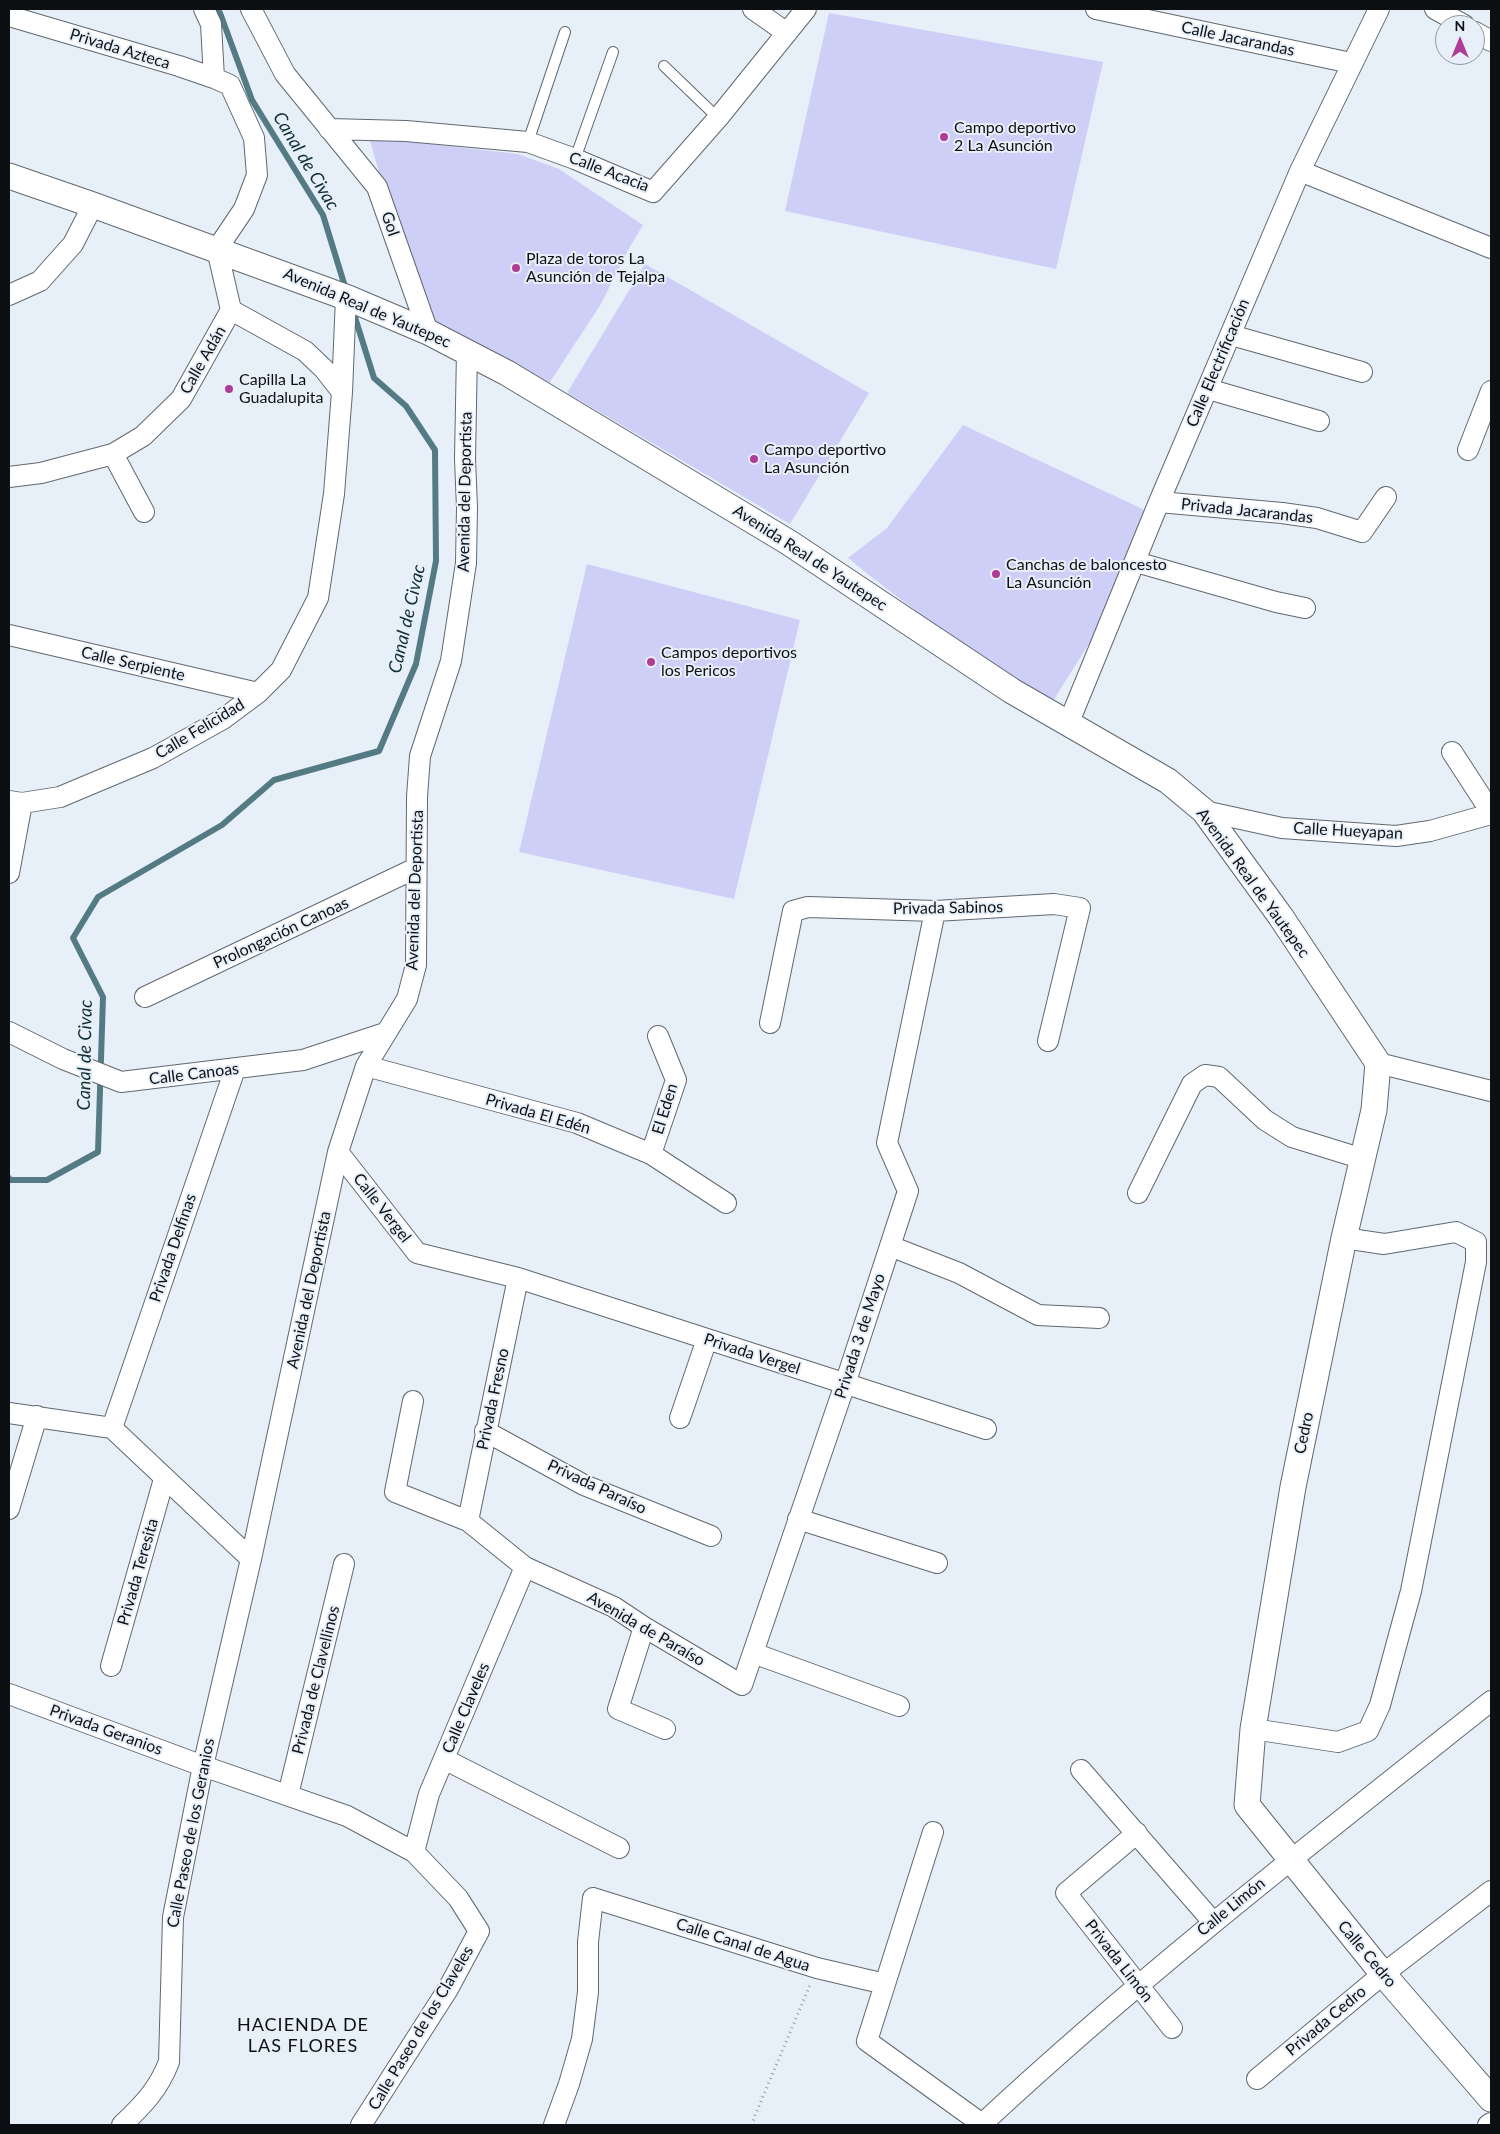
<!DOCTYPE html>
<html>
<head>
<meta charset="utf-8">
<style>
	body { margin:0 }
	#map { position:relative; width:1500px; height:2134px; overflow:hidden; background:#e7f0f9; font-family:Lato,sans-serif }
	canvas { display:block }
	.frame { position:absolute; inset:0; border:10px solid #0d1013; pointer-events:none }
	.north { position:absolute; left:1435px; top:15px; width:50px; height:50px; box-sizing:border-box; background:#e7f0f9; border:1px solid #90969d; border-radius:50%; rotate:0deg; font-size:14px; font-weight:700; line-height:20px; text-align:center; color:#0d1013 }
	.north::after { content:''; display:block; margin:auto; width:18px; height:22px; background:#af3c96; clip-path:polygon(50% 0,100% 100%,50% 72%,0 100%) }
</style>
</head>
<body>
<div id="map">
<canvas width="1500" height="2134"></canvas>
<div class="frame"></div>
<div class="north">N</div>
</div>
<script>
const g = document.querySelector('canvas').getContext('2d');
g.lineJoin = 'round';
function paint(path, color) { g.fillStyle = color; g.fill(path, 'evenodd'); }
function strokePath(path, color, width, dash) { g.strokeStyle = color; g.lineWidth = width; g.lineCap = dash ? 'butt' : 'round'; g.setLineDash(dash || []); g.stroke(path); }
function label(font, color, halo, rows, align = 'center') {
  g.font = font + ' Lato,sans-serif'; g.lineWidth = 4; g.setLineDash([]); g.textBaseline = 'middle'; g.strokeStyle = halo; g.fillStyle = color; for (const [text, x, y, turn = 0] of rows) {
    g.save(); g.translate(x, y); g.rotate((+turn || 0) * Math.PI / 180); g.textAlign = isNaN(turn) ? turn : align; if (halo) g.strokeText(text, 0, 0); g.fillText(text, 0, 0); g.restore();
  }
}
paint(new Path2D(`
	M829,13L1103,62L1056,269L785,211Z
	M369,137L518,154L559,169L643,225L628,250L601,304L546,388L432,326L382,183Z
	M645,264L869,393L790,524L567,393Z
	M963,425L1149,512L1107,615L1051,704C981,659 913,611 848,558L887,528Z
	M587,564L800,620L734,899L519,852Z`), '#cecff7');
strokePath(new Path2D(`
	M217,9L220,13L252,100L323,215L346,290
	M9,1178L10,1180H47L98,1152L103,997L73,938L98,897L222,825L274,780L379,751L416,664L436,561L435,450L406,406L374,378L353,311`), '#547b84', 6);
const service = new Path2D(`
	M664,66L718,118
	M528,142L565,32
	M575,159L613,52`);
const minor = new Path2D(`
	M204,9L211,24L214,78
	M251,9L285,74L377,187L428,332
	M753,9L787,33
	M1096,9L1351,63
	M1435,9L1464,25
	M9,16L179,66L214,78L230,85L254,138L257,175L244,209L217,249L231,310L181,399L143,436L113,454L41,473L9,477
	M1475,32L1491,41
	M329,129L406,131L528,142L575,159L653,192L718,118L806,9
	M1300,171L1491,248
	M9,295L40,281L73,244L93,205
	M1231,335L1362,372
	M1208,389L1319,421
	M342,392L346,297
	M1468,450L1491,391
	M113,454L144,512
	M1159,502L1282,513L1317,518L1362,532L1386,497
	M1136,562L1276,602L1305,608
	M9,635L258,693
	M1069,722L1159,502L1300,171L1379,9
	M1452,752L1491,812
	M9,801L22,803L60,797L153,758L223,719L258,693L281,670L318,598L334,494L342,392L324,369L305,351L231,310
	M1204,811L1282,828L1396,836L1430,831L1491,814
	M9,873L22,803
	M145,997L416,868
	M770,1023L793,911L808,907L935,911L1054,904L1080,908L1048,1041
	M9,1032L63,1059L121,1082L303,1060L385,1033
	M1378,1063L1491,1091
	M366,1066L577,1123L651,1154L726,1203
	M338,1152L417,1253L518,1278L986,1429
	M651,1154L676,1080L658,1036
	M1138,1193L1192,1084L1205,1075L1219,1077L1265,1120L1292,1137L1363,1159
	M890,1246L959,1273L1038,1315L1099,1318
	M413,1401L395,1492L468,1521L525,1567L614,1607L644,1627L742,1685L845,1384L908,1191L887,1143L935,911
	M9,1413L112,1428L251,1559
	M680,1418L707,1339
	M112,1428L235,1069
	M485,1431L584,1485L711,1536
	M9,1509L37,1416
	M798,1519L937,1563
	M468,1521L518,1278
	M644,1627L618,1709L665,1729
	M753,1653L899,1706
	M111,1666L164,1479
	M9,1694L203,1766L347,1816L414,1852L458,1898L479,1931L448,1989L361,2125
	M1253,1729L1338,1742L1368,1731L1380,1705L1411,1591L1476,1262V1242L1456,1232L1384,1244L1344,1238
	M444,1759L619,1848
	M1081,1770L1213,1922
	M288,1795L344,1564
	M933,1832L867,2041L982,2124
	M1137,1833L1066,1893L1172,2028
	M414,1852L429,1794L525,1567
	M1257,2079L1383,1974L1491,1891
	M122,2125C143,2105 158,2090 169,2062L173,1917L203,1766L251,1559L338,1152L366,1066L407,999L416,965L417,797L420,756L451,661L466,563L467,508L465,459L467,351
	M554,2125L569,2084L582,2039L588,1992V1942L593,1898L817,1968L885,1984
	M981,2125C1143,1974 1318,1838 1491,1701
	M1488,2125L1491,2123`);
const tertiary = new Path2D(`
	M9,176L93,205L348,298L428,332L507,373L788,542L1012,691L1168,781L1204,811L1281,917L1378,1063L1374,1110L1344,1238L1293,1487L1253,1729L1247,1805L1383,1974L1491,2099`);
strokePath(service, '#606870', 12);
strokePath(minor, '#606870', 22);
strokePath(tertiary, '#606870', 27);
strokePath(new Path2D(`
	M751,2125L810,1985`), '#959ca3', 3, [1, 4]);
strokePath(service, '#fff', 10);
strokePath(minor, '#fff', 20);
strokePath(tertiary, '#fff', 25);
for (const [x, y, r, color] of [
	[944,137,5,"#af3c96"],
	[516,268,5,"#af3c96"],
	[229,389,5,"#af3c96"],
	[754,459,5,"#af3c96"],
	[996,574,5,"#af3c96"],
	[651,662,5,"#af3c96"]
]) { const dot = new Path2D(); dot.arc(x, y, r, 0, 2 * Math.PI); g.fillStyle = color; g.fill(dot); strokePath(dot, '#e7f0f9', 2); }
label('16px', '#0d1013', '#e7f0f9', [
	["Calle Jacarandas",1238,39,12],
	["Privada Azteca",120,49,17],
	["Calle Acacia",609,172,21],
	["Gol",390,224,71],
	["Avenida Real de Yautepec",367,308,23],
	["Calle Adán",203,360,-60],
	["Calle Electrificación",1218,363,-67],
	["Avenida del Deportista",465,492,-89],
	["Privada Jacarandas",1247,511,6],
	["Avenida Real de Yautepec",810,558,33],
	["Calle Serpiente",133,664,13],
	["Calle Felicidad",200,729,-31],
	["Calle Hueyapan",1348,831,3],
	["Avenida Real de Yautepec",1253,883,54],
	["Avenida del Deportista",415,890,-88],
	["Privada Sabinos",948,908,-1],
	["Prolongación Canoas",281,933,-25],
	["Calle Canoas",194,1074,-7],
	["El Eden",665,1109,-73],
	["Privada El Edén",538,1114,16],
	["Calle Vergel",382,1208,52],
	["Privada Delfinas",173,1248,-71],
	["Avenida del Deportista",309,1290,-78],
	["Privada 3 de Mayo",860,1336,-72],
	["Privada Vergel",752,1354,18],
	["Privada Fresno",493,1399,-78],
	["Cedro",1304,1433,-78],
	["Privada Paraíso",597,1487,25],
	["Privada Teresita",138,1572,-74],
	["Avenida de Paraíso",646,1629,30],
	["Privada de Clavellinos",316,1680,-76],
	["Calle Claveles",466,1708,-67],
	["Privada Geranios",106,1730,20],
	["Calle Paseo de los Geranios",191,1833,-79],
	["Calle Limón",1231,1907,-39],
	["Calle Canal de Agua",743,1945,18],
	["Calle Cedro",1367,1954,50],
	["Privada Limón",1119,1961,52],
	["Privada Cedro",1326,2021,-40],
	["Calle Paseo de los Claveles",421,2028,-59]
]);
label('16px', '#0d1013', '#e7f0f9', [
	["Campo deportivo",954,128],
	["2 La Asunción",954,146],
	["Plaza de toros La",526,259],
	["Asunción de Tejalpa",526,277],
	["Capilla La",239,380],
	["Guadalupita",239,398],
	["Campo deportivo",764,450],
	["La Asunción",764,468],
	["Canchas de baloncesto",1006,565],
	["La Asunción",1006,583],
	["Campos deportivos",661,653],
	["los Pericos",661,671]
], 'left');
label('italic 18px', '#112e33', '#e7f0f9', [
	["Canal de Civac",306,161,59],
	["Canal de Civac",407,619,-77],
	["Canal de Civac",85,1055,-89]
]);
g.letterSpacing = '1px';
label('18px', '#0d1013', '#e7f0f9', [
	["HACIENDA DE",303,2025],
	["LAS FLORES",303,2046]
]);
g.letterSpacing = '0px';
</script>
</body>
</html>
